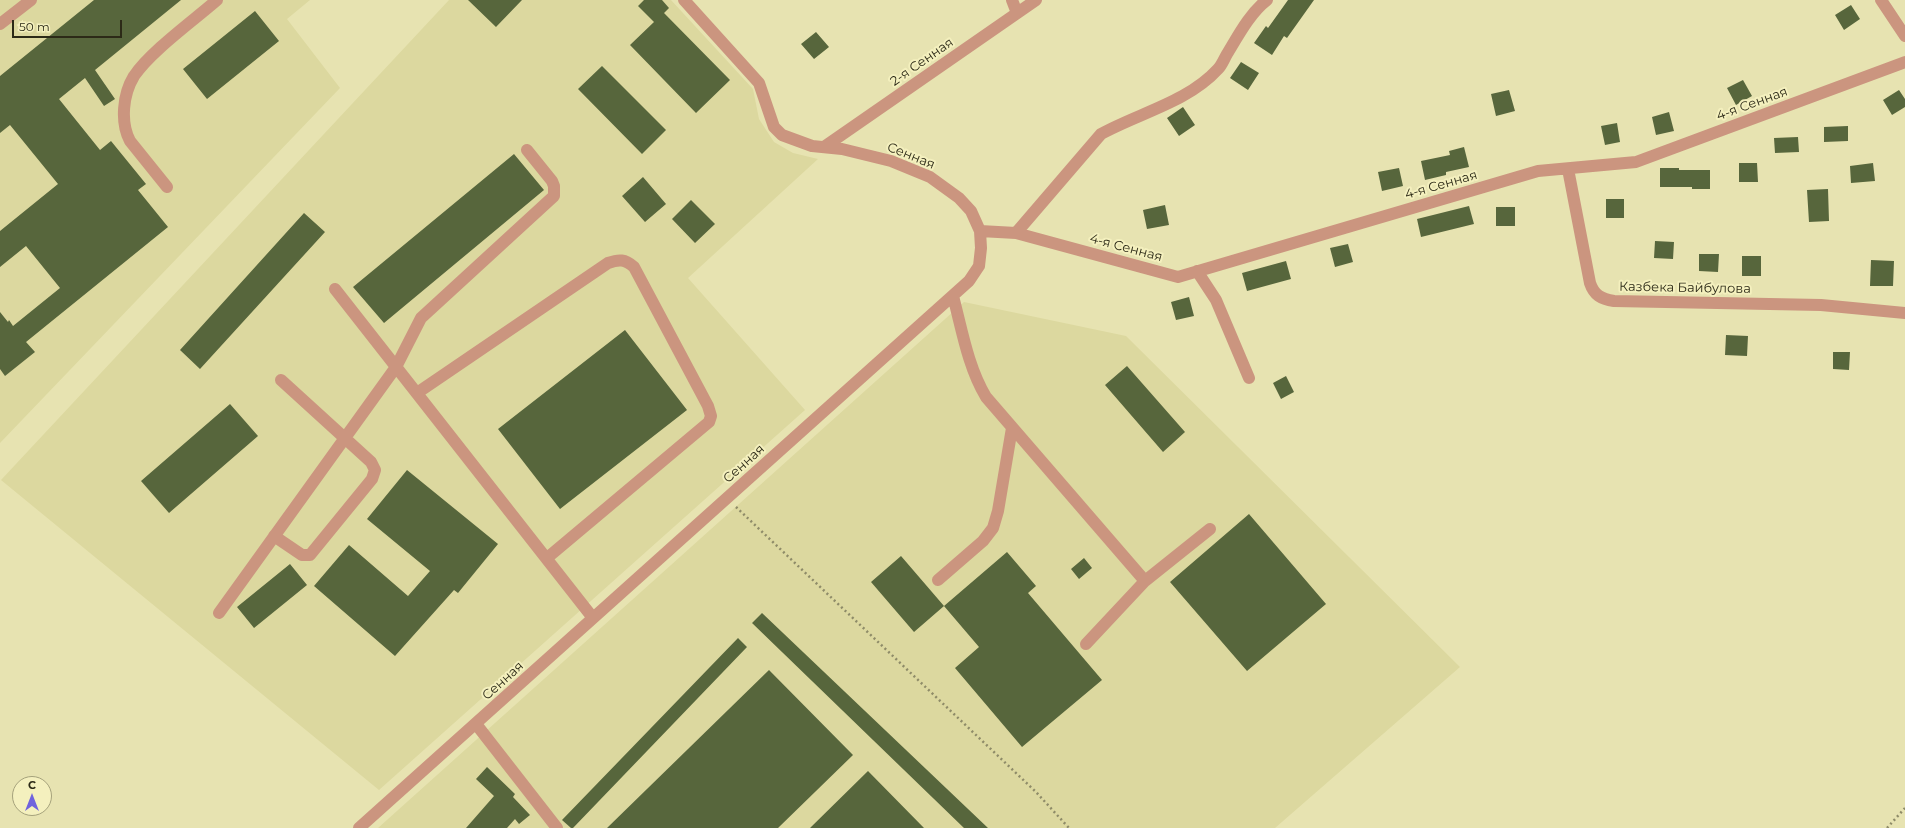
<!DOCTYPE html>
<html>
<head>
<meta charset="utf-8">
<style>
	body { margin:0 }
	#map { position:relative; width:1905px; height:828px; overflow:hidden; background:#e7e3b1; font-family:Montserrat,sans-serif }
	canvas { display:block }
	.north { position:absolute; left:12px; top:776px; width:40px; height:40px; box-sizing:border-box; background:#f4f0be; border:1px solid #a4a17b; border-radius:50%; rotate:0deg; font-size:11px; font-weight:700; line-height:16px; text-align:center; color:#2c2a17 }
	.north::after { content:''; display:block; margin:auto; width:14px; height:18px; background:#7063dd; clip-path:polygon(50% 0,100% 100%,50% 72%,0 100%) }
	.scale { position:absolute; left:12px; top:20px; width:110px; height:18px; box-sizing:border-box; border:2px solid #2c2a17; border-top:0; padding-left:5px; font-size:12px; line-height:14px; white-space:nowrap; color:#2c2a17; -webkit-text-stroke:3px #f4f0be; paint-order:stroke }
</style>
</head>
<body>
<div id="map">
<canvas width="1905" height="828"></canvas>
<div class="north">С</div>
<div class="scale">50 m</div>
</div>
<script>
const g = document.querySelector('canvas').getContext('2d');
g.lineJoin = 'round';
function paint(path, color) { g.fillStyle = color; g.fill(path, 'evenodd'); }
function strokePath(path, color, width, dash) { g.strokeStyle = color; g.lineWidth = width; g.lineCap = dash ? 'butt' : 'round'; g.setLineDash(dash || []); g.stroke(path); }
function label(font, color, halo, rows, align = 'center') {
  g.font = font + ' Montserrat,sans-serif'; g.lineWidth = 4; g.setLineDash([]); g.textBaseline = 'middle'; g.strokeStyle = halo; g.fillStyle = color; for (const [text, x, y, turn = 0] of rows) {
    g.save(); g.translate(x, y); g.rotate((+turn || 0) * Math.PI / 180); g.textAlign = isNaN(turn) ? turn : align; if (halo) g.strokeText(text, 0, 0); g.fillText(text, 0, 0); g.restore();
  }
}
paint(new Path2D(`
	M0,0H310L287,19L340,88L0,443Z
	M449,0H671L753,89L759,119L774,142L793,153L818,159L688,278L805,410L379,790L1,480Z
	M964,302L1126,336L1460,667L1275,828H378Z`), '#dcd89f');
paint(new Path2D(`
	M94,0H181L95,70L115,99L104,106L85,78L59,99L100,150L111,141L146,184L138,190L168,227L26,342L35,352L5,376L0,369V312L8,322L9,320L13,326L60,288L26,246L0,267V231L58,184L10,125L0,133V76Z
	M468,0H522L496,27Z
	M644,0H662L669,8L664,13L730,80L696,113L630,45L654,22L638,6Z
	M1288,0H1314L1287,38L1284,36L1272,55L1254,43L1266,26L1268,28Z
	M1851,5L1860,19L1844,30L1835,15Z
	M255,11L279,41L207,99L183,69Z
	M816,32L829,47L814,59L801,44Z
	M1241,62L1259,73L1248,90L1230,78Z
	M602,66L666,130L642,154L578,89Z
	M1743,80L1752,96L1736,105L1727,88Z
	M1509,90L1515,111L1496,116L1491,94Z
	M1899,90L1905,99V107L1892,115L1883,100Z
	M1183,107L1195,125L1179,136L1167,118Z
	M1669,112L1674,131L1656,135L1652,117Z
	M1617,123L1620,142L1605,145L1601,126Z
	M1848,126V141L1824,142V127Z
	M1798,137L1799,152L1775,153L1774,138Z
	M1464,147L1469,167L1446,172V175L1425,180L1421,161L1450,155L1449,151Z
	M514,154L544,190L384,323L353,287Z
	M1739,163H1757L1758,182H1739Z
	M1873,163L1875,181L1851,183L1850,166Z
	M1399,168L1403,186L1382,191L1378,172Z
	M1660,168H1679V170H1710V189H1692V187H1660Z
	M643,177L666,204L645,222L622,196Z
	M1828,189L1829,221L1809,222L1807,190Z
	M1606,199H1624V218H1606Z
	M691,200L715,224L695,243L672,219Z
	M1165,205L1169,225L1147,229L1143,210Z
	M1469,206L1474,224L1421,237L1417,219Z
	M1496,207H1515V226H1496Z
	M304,213L325,232L200,369L180,350Z
	M1655,241L1674,242L1673,259L1654,258Z
	M1348,244L1353,262L1335,267L1330,248Z
	M1699,254H1719L1718,272L1699,271Z
	M1742,256H1761V276H1742Z
	M1871,260L1894,261L1893,286H1870Z
	M1286,261L1291,279L1247,291L1242,273Z
	M1189,297L1194,316L1176,320L1171,302Z
	M625,330L687,410L560,509L498,429Z
	M1726,335L1748,336L1747,356L1725,355Z
	M1833,352H1850L1849,370L1833,369Z
	M1127,366L1185,432L1163,452L1105,385Z
	M1286,376L1294,392L1281,399L1273,383Z
	M230,404L258,436L169,513L141,481Z
	M407,470L498,544L458,593L454,590L395,656L314,586L349,545L408,596L430,571L367,519Z
	M1249,514L1326,604L1247,671L1170,582Z
	M1007,552L1036,586L1028,593L1102,680L1022,747L955,668L979,647L944,606Z
	M901,556L944,606L914,632L871,582Z
	M1084,558L1092,568L1079,579L1071,569Z
	M290,564L307,585L254,628L237,607Z
	M762,613L988,828H964L752,623Z
	M738,638L747,647L573,828H571L562,820Z
	M769,670L853,755L778,828H607Z
	M487,767L515,794L513,797L530,815L519,824L515,819L507,828H466L494,796L476,779Z
	M868,771L924,828H810Z`), '#57663c');
strokePath(new Path2D(`
	M736,507L1036,792L1069,828
	M1887,828L1905,808`), '#8e8b68', 2.5, [2, 3]);
strokePath(new Path2D(`
	M1012,0L1017,13
	M1881,0L1905,36
	M0,24L31,0
	M824,147L1036,0
	M1568,169L1590,283C1594,295 1601,299 1614,301L1821,305L1905,313
	M167,187L130,141C120,122 123,94 134,76C151,51 193,21 217,0
	M980,231L1016,233L1178,277L1538,171L1636,162L1905,62
	M1016,233L1101,134C1139,113 1188,102 1218,69C1222,65 1224,59 1227,54C1238,36 1250,13 1267,0
	M1197,271L1216,300L1249,378
	M335,289L593,618
	M953,296C962,330 968,367 986,397L1145,581L1086,644
	M417,393L608,263C619,259 625,259 634,267L708,406L711,416L709,422L547,558
	M274,536L302,555H310L372,479L375,470L371,462L281,380
	M938,580L983,541L993,528L998,511L1012,428
	M1145,581L1210,529
	M219,613L396,367L421,318L554,196V186L552,181L527,150
	M476,724L557,828
	M359,828L969,281L979,266L981,248L980,231L971,211L959,198L930,177L891,161L842,149L812,146L782,135L774,127L759,83L684,0`), '#cb957f', 12);
label('13px', '#2c2a17', '#f4f0be', [
	["2-я Сенная",922,62,-35],
	["4-я Сенная",1752,104,-20],
	["Сенная",911,156,22],
	["4-я Сенная",1441,185,-16],
	["4-я Сенная",1126,248,15],
	["Казбека Байбулова",1685,288,1],
	["Сенная",744,464,-42],
	["Сенная",503,681,-42]
]);
</script>
</body>
</html>
